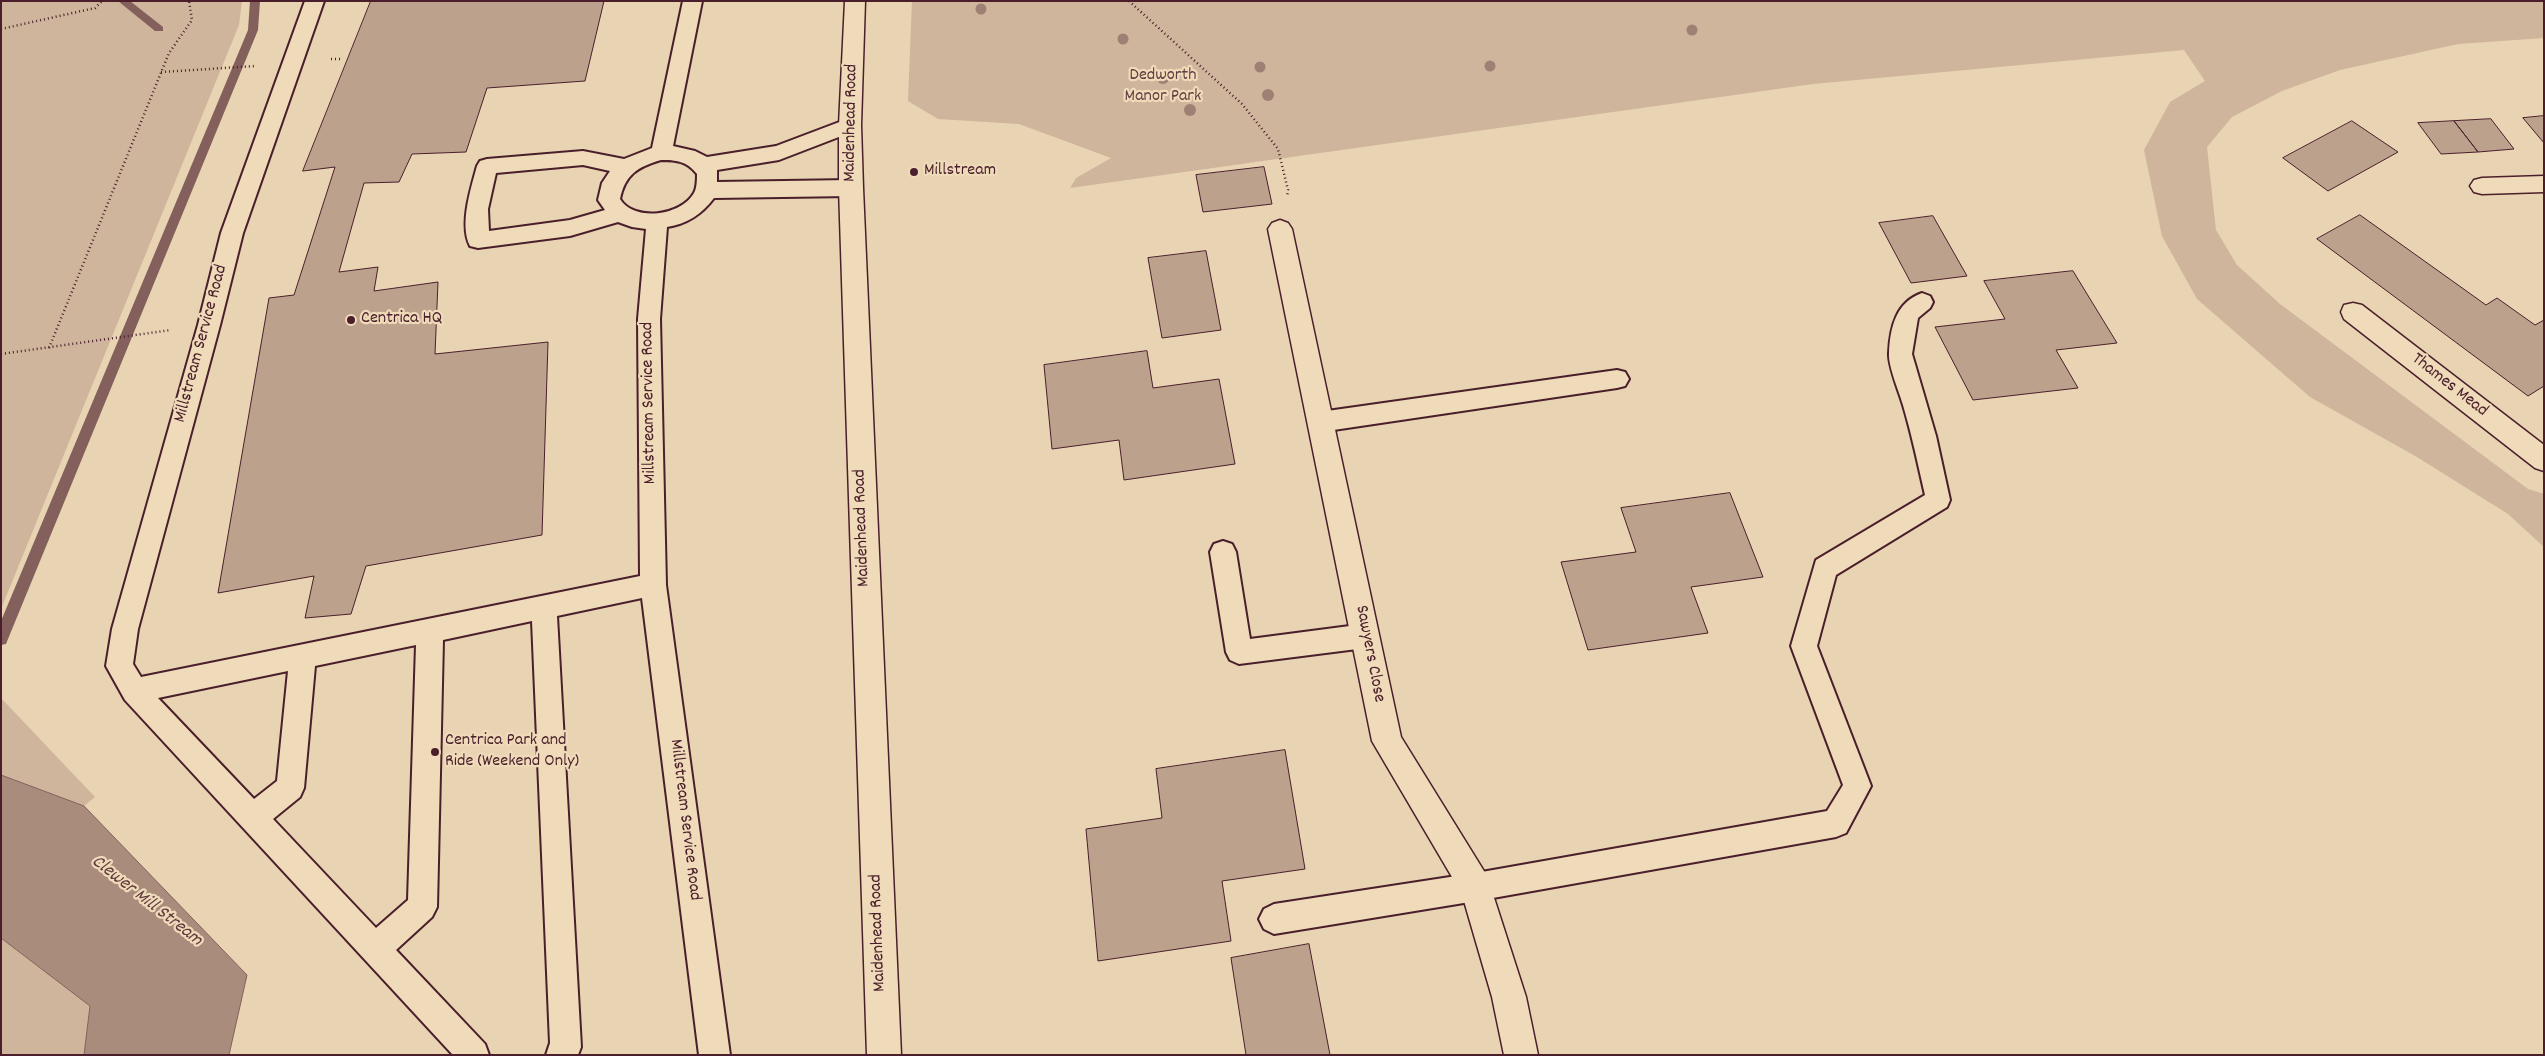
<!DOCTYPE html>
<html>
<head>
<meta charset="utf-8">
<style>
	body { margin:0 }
	#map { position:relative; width:2545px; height:1056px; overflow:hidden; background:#e8d3b3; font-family:Dekko,sans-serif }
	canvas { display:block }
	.frame { position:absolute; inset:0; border:2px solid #4a1f2b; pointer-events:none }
</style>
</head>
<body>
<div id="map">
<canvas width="2545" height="1056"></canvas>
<div class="frame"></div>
</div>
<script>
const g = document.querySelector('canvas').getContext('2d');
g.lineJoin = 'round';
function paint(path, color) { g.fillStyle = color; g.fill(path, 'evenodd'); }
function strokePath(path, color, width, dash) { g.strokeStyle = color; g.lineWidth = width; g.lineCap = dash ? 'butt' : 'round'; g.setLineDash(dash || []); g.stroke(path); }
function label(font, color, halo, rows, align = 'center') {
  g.font = font + ' Dekko,sans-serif'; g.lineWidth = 4.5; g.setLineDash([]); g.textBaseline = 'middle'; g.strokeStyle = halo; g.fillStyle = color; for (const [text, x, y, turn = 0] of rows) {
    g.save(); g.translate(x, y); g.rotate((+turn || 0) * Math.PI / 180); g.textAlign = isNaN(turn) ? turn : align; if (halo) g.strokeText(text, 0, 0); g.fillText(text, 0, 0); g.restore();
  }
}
paint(new Path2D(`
	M1,1H242L239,25L1,609Z
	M912,1H2544V38L2458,44L2340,70L2282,91L2232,117L2207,147L2216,230L2237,265L2280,304L2528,489L2544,494V547L2508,514L2417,457L2310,397L2197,299L2162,236L2144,150L2170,102L2205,81L2184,50L1813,84L1070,188L1076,178L1111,158L1019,124L938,119L908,101Z
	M1,698L95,797L84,806L1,775Z
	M1,938L90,1006L84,1055H1Z`), '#ceb59c');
const water = new Path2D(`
	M1,775L84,806L247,975L229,1055H84L90,1006L1,938Z`);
paint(water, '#aa8c7d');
strokePath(water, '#84605c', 1);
paint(new Path2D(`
	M118,1H130L163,27V31H155Z
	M250,1H260L258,30L8,639L6,644L1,645V621L248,30Z`), '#84605c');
const building = new Path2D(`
	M371,1H604L585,81L487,88L466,152L412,154L399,182L364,183L339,272L378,267L374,291L438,282L435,354L548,342L542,535L366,566L351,614L305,618L314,576L218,593L269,298L294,295L335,167L303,171Z
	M2544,116V143L2523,118Z
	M2491,119L2514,149L2478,152L2454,121Z
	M2352,121L2398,152L2328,191L2283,158Z
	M2454,121L2478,152L2441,154L2418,123Z
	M1264,167L1272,204L1203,212L1196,175Z
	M2360,215L2486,305L2497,298L2535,325L2544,320V386L2528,396L2317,239Z
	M1933,216L1967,276L1911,283L1879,223Z
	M1206,251L1221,330L1162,338L1148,258Z
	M2073,271L2117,343L2056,350L2078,388L1973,400L1935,327L2005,319L1984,281Z
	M1147,351L1153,388L1219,379L1235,464L1124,480L1119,440L1052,449L1044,365Z
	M1730,493L1763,577L1691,587L1708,633L1588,650L1561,562L1636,552L1621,508Z
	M1285,750L1305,869L1222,881L1231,941L1098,961L1086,829L1162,818L1156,769Z
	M1309,944L1330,1055H1246L1231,958Z`);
paint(building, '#bca18d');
strokePath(building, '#4a1f2b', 1);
const service = new Path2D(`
	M305,1H324L243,233L220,325L138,629L133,664L141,677L640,576L638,319L646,229L632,227L618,222L570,236L478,248L470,246C459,225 471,188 477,166L480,161L487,159L583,151L624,159L652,148L683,1H702L673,146L695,151L707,157L776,146L850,118L857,120L860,125L857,130L779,160L717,170V182L851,180L858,183L862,188L858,193L851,196L714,198C702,214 687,224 667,227L660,319L666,585L730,1055H699L642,598L557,616L581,1047L578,1055H546L550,1043L532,621L443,640L437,907L432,917L396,950L485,1044L489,1055H453L125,700L106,666L112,629L198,325L221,233ZM661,160C676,160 687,161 697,174C697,179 697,188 694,193C681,216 634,222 620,199C625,175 637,167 661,160ZM583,165L610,171L602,183L598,200L605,210L570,220L489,231L488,209L496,173ZM416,645L408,900L376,928L273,819L300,797L304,788L315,666ZM288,671L277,781L254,799L158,698Z
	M1922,293L1930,296L1933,302L1930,308L1918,318L1912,354L1936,436L1950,500L1947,507L1836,575L1817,646L1871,786L1846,833L1836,837L1476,901L1274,934L1264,929L1259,919L1264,909L1274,904L1476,873L1827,811L1843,785L1791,646L1816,560L1925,495C1918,465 1912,435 1903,405C1899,391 1888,366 1889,353C1890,328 1896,302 1922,293Z
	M1617,370L1625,372L1629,379L1625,386L1617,388L1320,432L1312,429L1308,422L1312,415L1320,412Z
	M1223,541L1232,544L1236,552L1250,639L1365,624L1374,628L1378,636L1374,644L1365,648L1239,664L1230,660L1226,652L1210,552L1214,544Z`);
const minor = new Path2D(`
	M2544,176V192L2482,194L2474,192L2470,186L2474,180L2482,178Z
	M1280,220L1288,223L1292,229L1401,737L1487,876L1526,997L1538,1055H1504L1492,997L1462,894L1372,741L1268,229L1272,223Z
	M2353,303L2362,305L2544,445V471L2535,468L2344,319L2341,312L2344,305Z`);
const primary = new Path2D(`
	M845,1H865L861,125L863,188L901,1055H867L839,188V125Z`);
strokePath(service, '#4a1f2b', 4);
strokePath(minor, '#4a1f2b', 3);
strokePath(primary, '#4a1f2b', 3);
strokePath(new Path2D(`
	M1129,1L1242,104L1278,149L1288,190L1287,197
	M1,29L95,8L102,1
	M331,59H341
	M161,72L255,66
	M49,348L169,53L192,20L189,1
	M1,354L171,330`), '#4a1f2b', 2.5, [1, 3]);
paint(service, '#efdbb9');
paint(minor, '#efdbb9');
paint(primary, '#efdbb9');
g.fillStyle = '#9f8075';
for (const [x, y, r] of [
	[981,9,5.5],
	[1692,30,5.5],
	[1123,39,5.5],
	[1490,66,5.5],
	[1260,67,5.5],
	[1163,78,6],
	[1268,95,6],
	[1190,110,6]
]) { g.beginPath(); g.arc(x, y, r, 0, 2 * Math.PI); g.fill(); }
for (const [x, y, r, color] of [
	[914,172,5,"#4a1f2b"],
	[351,320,5,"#4a1f2b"],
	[435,752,5,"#4a1f2b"]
]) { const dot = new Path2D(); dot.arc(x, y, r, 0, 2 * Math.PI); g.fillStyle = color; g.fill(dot); strokePath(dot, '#efdbb9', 2); }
label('18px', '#643d42', '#efdbb9', [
	["Dedworth",1163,77],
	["Manor Park",1163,98]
]);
label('18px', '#4a1f2b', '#efdbb9', [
	["Maidenhead Road",852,123,-89],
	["Millstream Service Road",202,344,-75],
	["Thames Mead",2449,386,38],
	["Millstream Service Road",650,403,-91],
	["Maidenhead Road",863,528,-92],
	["Sawyers Close",1369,654,79],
	["Millstream Service Road",684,820,83],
	["Maidenhead Road",879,933,-92]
]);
label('18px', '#4a1f2b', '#efdbb9', [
	["Millstream",924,172],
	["Centrica HQ",361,320],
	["Centrica Park and",445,742],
	["Ride (Weekend Only)",445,763]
], 'left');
label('italic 19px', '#623a40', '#efdbb9', [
	["Clewer Mill Stream",146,902,38]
]);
</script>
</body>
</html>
